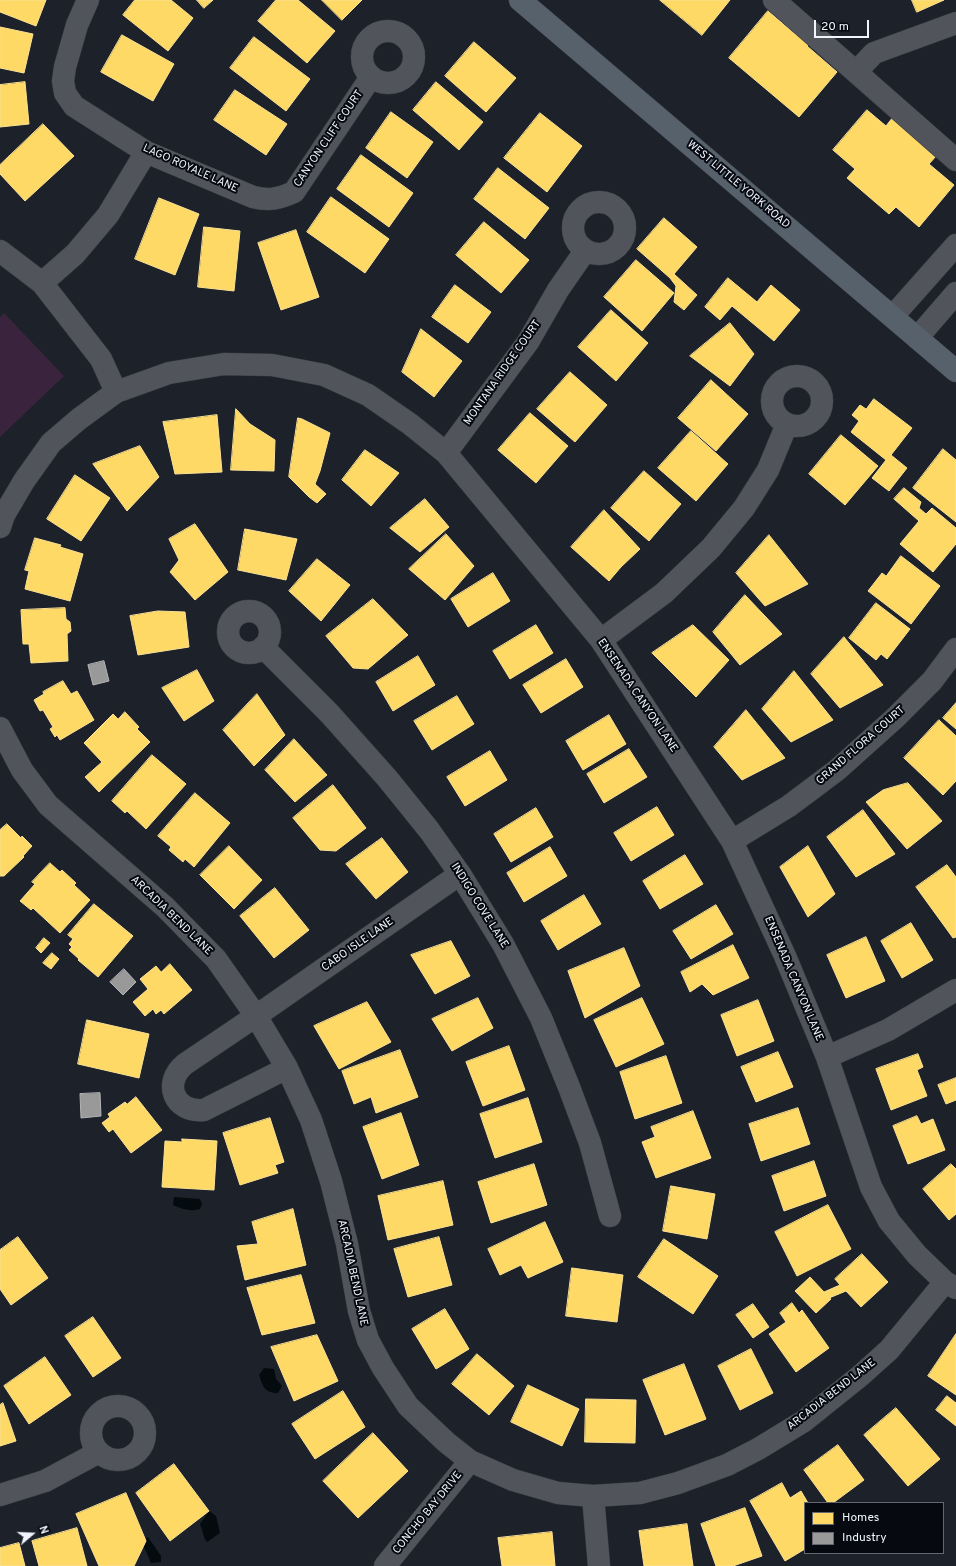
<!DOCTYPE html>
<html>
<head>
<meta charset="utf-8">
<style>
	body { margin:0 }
	#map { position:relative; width:956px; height:1566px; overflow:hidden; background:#1d212a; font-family:Overpass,sans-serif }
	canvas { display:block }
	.legend { position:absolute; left:804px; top:1502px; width:140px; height:52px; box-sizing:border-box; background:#060910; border:1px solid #64676f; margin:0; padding:5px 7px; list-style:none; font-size:12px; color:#f0f4fe }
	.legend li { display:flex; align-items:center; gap:8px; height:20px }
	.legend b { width:20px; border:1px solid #64676f }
	.north { position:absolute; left:12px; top:1514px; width:40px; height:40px; -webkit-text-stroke:3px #060910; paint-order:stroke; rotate:71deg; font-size:11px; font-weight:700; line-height:16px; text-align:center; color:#f0f4fe }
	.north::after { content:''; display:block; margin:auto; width:14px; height:18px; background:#f0f4fe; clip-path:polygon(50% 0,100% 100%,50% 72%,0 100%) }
	.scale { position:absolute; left:814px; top:20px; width:55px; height:18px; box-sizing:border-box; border:2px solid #f0f4fe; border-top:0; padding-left:5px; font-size:12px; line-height:14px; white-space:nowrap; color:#f0f4fe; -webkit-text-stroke:3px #060910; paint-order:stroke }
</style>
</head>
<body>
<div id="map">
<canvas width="956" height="1566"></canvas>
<ul class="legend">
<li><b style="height:11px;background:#ffd966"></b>Homes</li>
<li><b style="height:11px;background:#999"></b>Industry</li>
</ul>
<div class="north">N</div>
<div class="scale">20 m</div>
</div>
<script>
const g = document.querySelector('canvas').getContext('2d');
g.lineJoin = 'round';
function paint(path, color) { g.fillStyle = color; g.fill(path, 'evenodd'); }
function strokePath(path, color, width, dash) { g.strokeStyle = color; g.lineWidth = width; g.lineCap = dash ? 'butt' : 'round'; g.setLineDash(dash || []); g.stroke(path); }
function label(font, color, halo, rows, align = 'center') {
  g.font = font + ' Overpass,sans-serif'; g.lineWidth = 4; g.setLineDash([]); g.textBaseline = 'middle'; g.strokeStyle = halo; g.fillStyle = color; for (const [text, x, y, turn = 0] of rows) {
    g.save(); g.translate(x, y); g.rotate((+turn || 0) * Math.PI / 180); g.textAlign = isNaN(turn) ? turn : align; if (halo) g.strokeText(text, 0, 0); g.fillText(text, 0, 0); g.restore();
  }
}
paint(new Path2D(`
	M4,313L64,376L0,437V317Z`), '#3a243d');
paint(new Path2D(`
	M174,1197L200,1199L202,1204L200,1209C190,1212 182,1209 173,1205Z
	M264,1368L274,1369L276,1379L282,1386L278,1393C264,1393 263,1386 259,1375Z
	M209,1511L216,1516L220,1533L207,1542C203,1537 203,1531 200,1524Z
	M148,1537L161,1556V1562L151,1563L146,1551L141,1543Z`), '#030b0f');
const homes = new Path2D(`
	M0,0H46L36,26L0,12Z
	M135,0H171L193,18L168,51L123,15Z
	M197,0H213L204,8Z
	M276,0H298L335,31L307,63L258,21Z
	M322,0H362L342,20Z
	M660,0H730L702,35Z
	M912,0H944L917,12Z
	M768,11L795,34L799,29L812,40L807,46L837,72L799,117L729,58Z
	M0,27L33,34L24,73L0,68Z
	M122,35L174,64L153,101L101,72Z
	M254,37L310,79L286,111L230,68Z
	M474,42L516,78L486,112L445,76Z
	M25,82L29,124L0,127V85Z
	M436,82L483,122L459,150L413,110Z
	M235,90L287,124L266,155L214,120Z
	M867,110L886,126L893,117L937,155L929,164L954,185L919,227L896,207L889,214L847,178L855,169L833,150Z
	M391,112L433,142L407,178L366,148Z
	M540,113L582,146L547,192L504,158Z
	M43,124L74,156L25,201L0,174V165Z
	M361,155L413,193L389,227L337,189Z
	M498,168L549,208L525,239L474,199Z
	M331,197L389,239L365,273L307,232Z
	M159,198L199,214L175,275L135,259Z
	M664,218L697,247L674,274L697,295L684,310L674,302L676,286L670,278L637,249Z
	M484,222L529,260L501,293L456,255Z
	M204,227L240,231L234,291L198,287Z
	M296,230L319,297L281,310L258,243Z
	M636,260L674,293L642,331L604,297Z
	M728,278L757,302L771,285L800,310L774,341L732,306L720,320L705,307Z
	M455,285L491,312L468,343L432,317Z
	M611,310L648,343L616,381L578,347Z
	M730,323L754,354L730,386L690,356Z
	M421,329L462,361L434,397L402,372Z
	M570,372L607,405L575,442L537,409Z
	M711,380L748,414L716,451L678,418Z
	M874,399L912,428L891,455L907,468L889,491L872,478L886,460L851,432L859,421L852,415L860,405L866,409Z
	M236,409L250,424L275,440L274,471L231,470Z
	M530,413L568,446L536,483L498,450Z
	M217,415L222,472L175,474L163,422Z
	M298,418L302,419L330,433L320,471L315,484L326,494L317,503L309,497L289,477Z
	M691,431L728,464L696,501L658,468Z
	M841,435L878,466L845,505L809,474Z
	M140,446L159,477L127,511L93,464Z
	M943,449L956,460V522L913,488Z
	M365,450L399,473L371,506L342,480Z
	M644,471L681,504L649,541L611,508Z
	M75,475L110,498L81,541L47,519Z
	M904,488L921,502L919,508L926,514L932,508L956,528V544L933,572L900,544L919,521L894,499Z
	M425,499L449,527L420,552L390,528Z
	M604,510L640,549L621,567L609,581L571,547Z
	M195,524L228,572L195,600L170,572L179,560L169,539Z
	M245,529L297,539L286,580L238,570Z
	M446,534L474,566L445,600L409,569Z
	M769,535L808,584L765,606L736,573Z
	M35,538L61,545L60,547L83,554L70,601L25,589L29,571L25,570Z
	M901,556L940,586L911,624L868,591L882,573L886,576Z
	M317,559L350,585L321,621L289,591Z
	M493,573L510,601L468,627L451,599Z
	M745,595L782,634L740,665L713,632Z
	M373,599L408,635L368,669L353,668L326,636Z
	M876,603L910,629L887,659L881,654L876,660L849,638Z
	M65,608L66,619L70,622L71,631L67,634L68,661L31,663L29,644H23L21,610Z
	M158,611L185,612L189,647L138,655L130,616Z
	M536,625L553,653L510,679L493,651Z
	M693,625L729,660L696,697L652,653Z
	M844,637L883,685L840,708L811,674Z
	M418,656L435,685L393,711L376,682Z
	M566,659L583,687L541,713L523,685Z
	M197,670L214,701L184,721L162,688Z
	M794,671L833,720L791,742L762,709Z
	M63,681L71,694L77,691L94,720L60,740L57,735L55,737L50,729L53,727L43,710L40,711L34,700L44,694L43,692Z
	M257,694L285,735L254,766L223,730Z
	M457,696L474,724L432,750L414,721Z
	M956,703V729L943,718Z
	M746,710L785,758L742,780L714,747Z
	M125,712L139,727L137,729L150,742L99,792L85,777L102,762L84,743L113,714L118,719Z
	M609,715L626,744L583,770L566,741Z
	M939,720L956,736V781L943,795L904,758Z
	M294,739L327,775L295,802L265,770Z
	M629,749L647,777L604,803L587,774Z
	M490,751L507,780L465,806L447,777Z
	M152,755L186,784L146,829L127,811L125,813L112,801Z
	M908,783L942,821L907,849L866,802L883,790Z
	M333,785L366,828L336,851L320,850L293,818Z
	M195,793L230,823L194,867L185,859L183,862L169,850L171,847L158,836Z
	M657,807L674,835L631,861L614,833Z
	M536,808L553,837L511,862L494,834Z
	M863,810L895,854L856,877L827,837Z
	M7,824L21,838L22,836L32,846L23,856L24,857L4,876H0V830Z
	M382,838L408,872L376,899L346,864Z
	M229,846L262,880L234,909L200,875Z
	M808,846L835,894L808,917L780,867Z
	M550,847L567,876L524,902L507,873Z
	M685,855L703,884L660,909L643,881Z
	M50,863L60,872L62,870L76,883L74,885L90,900L60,933L33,908L31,910L20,901L35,884L32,882Z
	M947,865L956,877V937L953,938L916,887Z
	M275,888L309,930L274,958L240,916Z
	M584,895L601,924L558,950L541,921Z
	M94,904L133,936L98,977L78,960L79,959L69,950L72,947L69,944L73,939L68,935Z
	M716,905L733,934L691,959L673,931Z
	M911,923L933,960L902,978L881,941Z
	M866,937L885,981L846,998L827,955Z
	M44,938L50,943L41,953L36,948Z
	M451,941L470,976L435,994L411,955Z
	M733,945L749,978L713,995L702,984L690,992L681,972Z
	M624,948L640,986L585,1018L568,971Z
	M52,953L59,959L51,969L43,963Z
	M170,964L192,990L164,1014L161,1010L156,1014L153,1009L145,1016L133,1002L148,989L140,979L156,966L161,972Z
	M478,998L493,1028L452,1051L432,1019Z
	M642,998L664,1044L616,1067L594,1020Z
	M758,1000L774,1041L737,1056L721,1015Z
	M367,1002L391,1042L339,1069L314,1026Z
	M87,1020L149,1034L139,1078L78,1064Z
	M509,1046L525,1090L483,1106L466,1062Z
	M400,1050L418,1097L376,1113L371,1097L354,1104L342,1071Z
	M778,1052L793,1087L756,1102L741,1067Z
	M918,1054L923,1067L917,1070L927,1096L891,1110L876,1069Z
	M666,1056L682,1103L635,1119L620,1072Z
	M956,1078V1100L946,1104L938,1085Z
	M136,1097L162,1130L131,1153L113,1129L109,1132L102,1123L110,1117L108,1114L125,1102L127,1104Z
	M528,1098L542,1142L495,1158L480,1114Z
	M798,1108L810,1144L761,1161L749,1124Z
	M693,1111L711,1158L656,1178L642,1142L655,1137L651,1127Z
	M401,1113L419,1165L382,1179L363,1127Z
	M917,1116L921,1124L933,1119L945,1150L908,1164L893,1126Z
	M270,1118L284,1162L275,1165L278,1173L240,1185L223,1133Z
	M182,1139L217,1141L214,1190L162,1187L165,1141L182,1142Z
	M814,1161L826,1196L784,1211L772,1176Z
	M534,1164L547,1205L491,1223L478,1182Z
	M951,1164L956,1169V1214L949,1220L923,1189Z
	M443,1181L453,1225L388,1240L378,1196Z
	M671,1186L715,1194L707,1239L663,1231Z
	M828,1205L851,1249L797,1276L775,1232Z
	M293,1209L306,1265L245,1280L237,1246L258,1244L252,1222Z
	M545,1222L563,1262L528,1278L521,1265L500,1275L488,1249Z
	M18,1237L48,1278L11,1305L0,1289V1250Z
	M439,1237L452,1285L408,1297L394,1249Z
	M664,1239L718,1276L693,1314L638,1277Z
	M862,1254L888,1282L861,1307L846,1291L829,1298L831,1299L816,1313L795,1291L810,1277L824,1292L840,1285L835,1279Z
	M572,1268L623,1275L617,1322L566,1316Z
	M301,1275L315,1323L262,1335L247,1288Z
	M792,1303L799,1313L802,1310L829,1348L796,1372L769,1334L786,1322L780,1313Z
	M753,1304L769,1327L753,1338L736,1315Z
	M445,1309L469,1349L436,1369L412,1329Z
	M93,1317L121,1358L93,1377L65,1336Z
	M956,1334V1395L928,1376Z
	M317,1335L338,1381L294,1401L271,1347Z
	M751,1349L773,1393L740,1410L718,1366Z
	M477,1354L514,1386L489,1415L452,1384Z
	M45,1357L71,1395L29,1424L4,1386Z
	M684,1364L706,1419L665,1435L643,1380Z
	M528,1385L579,1409L562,1446L511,1422Z
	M343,1391L365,1427L315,1459L292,1424Z
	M947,1396L956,1403V1426L936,1410Z
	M586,1399L636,1400L635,1443L585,1442Z
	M3,1403L16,1441L0,1446V1405Z
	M896,1408L940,1459L908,1486L864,1435Z
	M373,1433L408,1471L358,1518L323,1481Z
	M838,1445L864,1480L833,1503H828L804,1470Z
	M174,1464L209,1511L170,1541L136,1493Z
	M782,1483L790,1498L801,1491L808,1503H805V1549L785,1561L750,1501Z
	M126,1493L146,1541L134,1566H99L76,1514Z
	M745,1508L762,1556L733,1566H716L701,1524Z
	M687,1524L693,1566H644L639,1531Z
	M77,1528L87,1566H39L32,1541Z
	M552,1532L555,1566H502L498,1538Z
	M19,1543L25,1566H0V1548Z`);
paint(homes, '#ffd966');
strokePath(homes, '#fae194', 1);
const industry = new Path2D(`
	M104,661L109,681L93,685L88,665Z
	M124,969L136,982L123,995L110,982Z
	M100,1093L101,1116L81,1118L80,1094Z`);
paint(industry, '#999');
strokePath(industry, '#b3b4b7', 1);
const minor = new Path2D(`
	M88,0L77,25L65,67L63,81L65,93L74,106L146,152L253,197C269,201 278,199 294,192L371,77
	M774,0L956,160
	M362 57a26 26 0 1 1 52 0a26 26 0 1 1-52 0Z
	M856,72L874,53L956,23
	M573 228a26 26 0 1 1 52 0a26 26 0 1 1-52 0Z
	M0,251L42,283L101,359L116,392
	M42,283L75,254L108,215L146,152
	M893,316L956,245
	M917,338L956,293
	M772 401a25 25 0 1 1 50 0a25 25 0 1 1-50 0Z
	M446,453L528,342L558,290L585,251
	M0,527L4,515L24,481L51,443L79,419L116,392L169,373L224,364L272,365L324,375L368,395L410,424L446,453L601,640L732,841L785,956L827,1057L871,1187L889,1221L917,1255L945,1282L956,1288
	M228 632a21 21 0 1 1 42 0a21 21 0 1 1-42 0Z
	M601,640L664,593L711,548L744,508L768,470L787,424
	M263,647L329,713L387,778L429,830L460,874L503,944L541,1018L569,1087L590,1143L610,1216
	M0,728L22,770L48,805L165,907L216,959L256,1016L287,1068L311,1120L331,1181L347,1244L359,1311L368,1340L383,1368L408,1406L446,1442L470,1461L513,1480L558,1493L593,1496L640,1493L678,1483L727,1465L758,1449L804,1421L860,1376L889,1350L945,1282
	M732,841L789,806L837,770L895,718L932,681L956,649
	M827,1057L888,1030L956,990
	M287,1068L204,1110C174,1113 162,1083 185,1064L256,1016L460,874
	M91 1433a27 27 0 1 1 54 0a27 27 0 1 1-54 0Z
	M0,1495L45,1481L99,1452
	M593,1496L599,1566
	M385,1566L470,1461`);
const major = new Path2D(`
	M520,0L956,371`);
strokePath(minor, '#3b3d45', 23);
strokePath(major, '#3b3d45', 23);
strokePath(minor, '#51545b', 22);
strokePath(major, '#56616b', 22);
label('11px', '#f0f4fe', '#060910', [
	["CANYON CLIFF COURT",329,139,-56],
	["LAGO ROYALE LANE",190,169,24],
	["WEST LITTLE YORK ROAD",738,185,40],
	["MONTANA RIDGE COURT",503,373,-55],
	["ENSENADA CANYON LANE",637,696,56],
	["GRAND FLORA COURT",861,746,-41],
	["INDIGO COVE LANE",479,906,58],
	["ARCADIA BEND LANE",171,916,44],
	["CABO ISLE LANE",358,945,-35],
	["ENSENADA CANYON LANE",793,979,67],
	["ARCADIA BEND LANE",352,1273,78],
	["ARCADIA BEND LANE",832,1395,-38],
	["CONCHO BAY DRIVE",428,1513,-51]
]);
</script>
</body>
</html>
